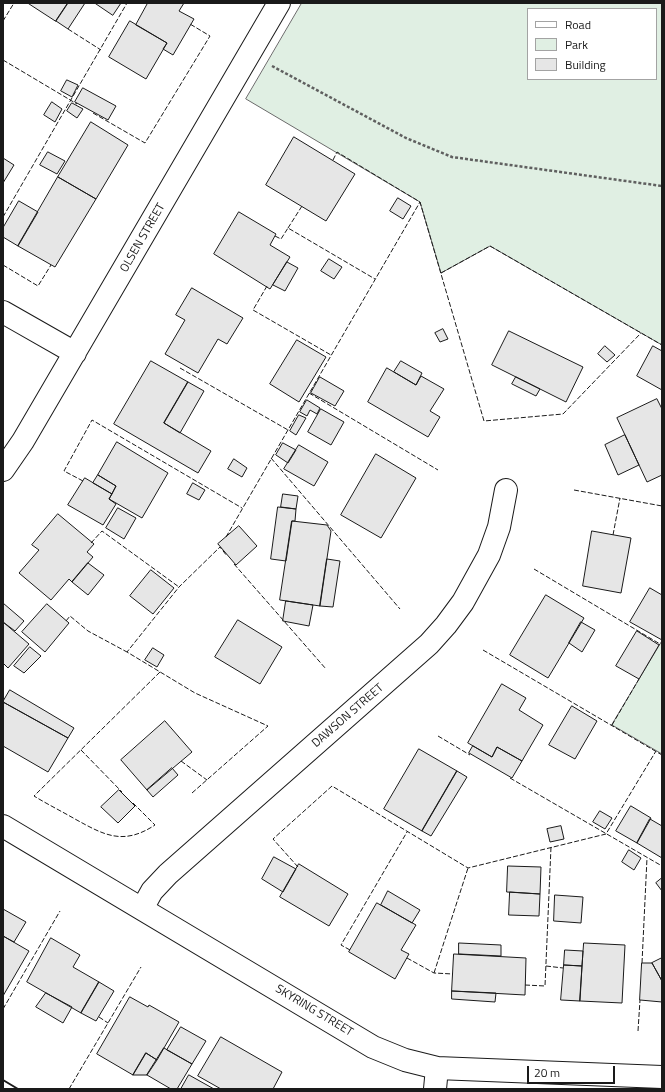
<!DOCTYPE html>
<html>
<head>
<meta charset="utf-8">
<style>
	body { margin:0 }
	#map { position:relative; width:665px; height:1092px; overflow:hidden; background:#fff; font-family:"Titillium Web",sans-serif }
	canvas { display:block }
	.frame { position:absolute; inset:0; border:4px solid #1a1a1a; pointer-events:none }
	.legend { position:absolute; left:527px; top:8px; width:130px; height:72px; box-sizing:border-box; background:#fff; border:1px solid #a3a3a3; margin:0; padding:5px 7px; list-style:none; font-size:12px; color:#1a1a1a }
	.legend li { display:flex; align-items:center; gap:8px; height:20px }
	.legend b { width:20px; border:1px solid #a3a3a3 }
	.scale { position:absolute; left:527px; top:1066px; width:88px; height:18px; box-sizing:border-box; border:2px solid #1a1a1a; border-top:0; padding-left:5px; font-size:12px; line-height:14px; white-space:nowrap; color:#1a1a1a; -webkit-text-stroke:3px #fff; paint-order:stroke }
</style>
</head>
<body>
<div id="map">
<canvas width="665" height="1092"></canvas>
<div class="frame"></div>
<ul class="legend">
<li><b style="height:5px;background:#fff"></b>Road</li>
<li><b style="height:11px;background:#e0efe3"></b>Park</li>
<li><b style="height:11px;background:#e6e6e6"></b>Building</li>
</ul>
<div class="scale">20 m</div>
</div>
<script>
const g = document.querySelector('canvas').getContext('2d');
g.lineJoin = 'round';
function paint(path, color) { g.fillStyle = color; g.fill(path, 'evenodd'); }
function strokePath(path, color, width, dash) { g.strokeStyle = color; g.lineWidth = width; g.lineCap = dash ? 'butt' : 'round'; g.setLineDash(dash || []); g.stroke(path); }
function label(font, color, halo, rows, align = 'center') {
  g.font = font + ' "Titillium Web",sans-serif'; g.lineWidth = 3; g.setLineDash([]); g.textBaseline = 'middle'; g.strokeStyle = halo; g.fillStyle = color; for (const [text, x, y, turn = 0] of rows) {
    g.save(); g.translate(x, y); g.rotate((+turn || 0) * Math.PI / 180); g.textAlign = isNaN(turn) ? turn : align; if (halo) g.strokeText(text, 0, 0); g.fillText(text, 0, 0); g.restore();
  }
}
const green = new Path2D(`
	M302,3H662V345L490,246L441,273L420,202L246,99ZM528,9H656V79H528Z
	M662,641V754L612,725Z`);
paint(green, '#e0efe3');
strokePath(green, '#6a6a6a', 1);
const building = new Path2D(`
	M28,3H68L56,21Z
	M68,3H85L68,29L56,21Z
	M95,3H121L113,15Z
	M148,3H184L179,11L194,19L173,55L163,49L167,43L136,25Z
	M130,21L167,43L146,79L109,57Z
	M67,80L78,85L72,97L61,91Z
	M83,88L116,106L108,120L75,102Z
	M52,102L62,109L55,122L44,115Z
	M72,103L83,109L77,118L67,111Z
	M91,122L128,145L96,199L58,177Z
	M294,137L355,174L326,221L266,185Z
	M48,152L65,161L57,174L40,165Z
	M3,158L14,165L3,183Z
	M58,177L96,199L55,267L18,246Z
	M398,198L411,206L403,219L390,211Z
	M19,201L38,212L18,246L3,237V228Z
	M239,212L276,234L270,245L290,257L270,289L214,254Z
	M329,259L342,267L334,279L321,271Z
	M287,262L298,268L285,291L273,285Z
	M192,288L243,318L227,344L218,339L198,373L165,354L185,320L176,315Z
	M443,329L448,339L440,342L435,333Z
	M509,331L583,367L566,402L492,365Z
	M297,340L326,357L299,402L270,384Z
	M605,346L615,355L607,362L598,354Z
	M653,346L662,351V390L637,376Z
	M151,361L188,382L164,423L211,451L198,473L114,424Z
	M401,361L422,373L416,385L394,372Z
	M387,368L416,385L421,376L444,389L430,411L440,417L428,437L368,402Z
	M320,377L344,391L335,406L311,393Z
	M516,377L540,389L536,396L512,384Z
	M188,382L204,391L180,433L164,423Z
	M657,399L662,409V475L647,482L617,418Z
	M307,400L320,408L317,414L310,410L307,416L300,412Z
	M321,409L344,422L331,445L308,432Z
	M299,415L306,418L296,435L290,431Z
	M625,435L639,465L618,475L605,445Z
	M117,442L168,473L142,518L109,499L116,486L98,475Z
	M283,443L296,450L288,463L276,455Z
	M299,445L328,462L314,486L284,469Z
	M376,454L416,478L381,538L341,515Z
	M234,459L247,468L242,477L228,469Z
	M98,475L116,486L112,494L93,483Z
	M85,478L112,494L109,499L116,504L103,525L68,505Z
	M193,483L205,490L199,500L187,494Z
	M283,494L298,496L296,509L281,507Z
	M278,507L296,509L295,521H292L286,561L271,559Z
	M118,508L136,518L124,539L106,528Z
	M58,514L94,544L87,552L93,557L72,582L69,579L51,600L19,573L39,550L32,545Z
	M292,521L327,525L331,531L320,606L280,600Z
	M239,526L257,546L236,565L218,544Z
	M592,531L631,538L621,593L583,586Z
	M327,559L340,561L333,607L320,606Z
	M88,563L104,575L88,595L72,582Z
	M151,570L174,588L153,614L130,596Z
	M650,588L662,595V640L630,622Z
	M546,595L584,618L548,678L510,655Z
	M286,601L313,605L309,626L283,621Z
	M3,603L24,621L15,631L3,622Z
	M47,604L69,623L45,652L22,632Z
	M238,620L282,647L260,684L215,657Z
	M3,622L29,644L8,668L3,663Z
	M581,622L595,630L582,652L569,643Z
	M637,631L659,645L639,679L616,666Z
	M30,647L41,656L24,673L14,666Z
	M153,648L164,655L157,667L145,660Z
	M502,684L526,698L519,710L543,725L522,761L497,747L492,757L468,743Z
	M10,690L74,728L68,738L3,702Z
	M3,702L68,738L48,772L3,746Z
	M572,706L597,721L575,759L549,745Z
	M165,721L192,752L147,790L121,760Z
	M473,746L492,757L497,747L522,761L512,778L469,753Z
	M419,749L457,771L422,831L384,809Z
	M172,768L178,775L153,797L147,790Z
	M457,771L467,777L431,836L422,831Z
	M119,790L135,806L118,823L101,807Z
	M631,806L651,818L637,843L616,831Z
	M600,811L612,818L605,829L593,822Z
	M650,819L662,826V858L637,843Z
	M561,826L564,839L550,842L547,829Z
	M629,850L641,858L634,870L622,862Z
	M274,857L296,869L283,892L262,879Z
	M299,864L348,894L329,926L280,897Z
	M508,866L541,867L540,894L507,892Z
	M662,878V891L656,883Z
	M388,891L420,910L412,923L381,905Z
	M510,892L540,894L539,916L509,915Z
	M555,895L583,897L581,923L554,921Z
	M377,903L416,925L401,950L409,954L395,979L349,952Z
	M3,909L26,922L14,942L3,936Z
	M3,936L29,951L3,996Z
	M51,938L80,955L73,967L99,982L81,1013L27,982Z
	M459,943L501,945V956L459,954Z
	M584,943L625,945L622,1003L580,1001Z
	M565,950L583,951L582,966L564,965Z
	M454,954L526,958L525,995L452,991Z
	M662,958V981L652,963Z
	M642,963H652L662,981V1002L640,1000Z
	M564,965L582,966L580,1001L561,1000Z
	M99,982L114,991L96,1021L81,1013Z
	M452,991L496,993L495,1002L452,999Z
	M46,993L72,1007L63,1023L36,1007Z
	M130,997L148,1007L149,1005L179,1022L157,1060L146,1053L133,1075L97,1054Z
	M181,1027L206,1041L192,1064L167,1050Z
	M221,1037L282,1072L273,1089H221L198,1076Z
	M164,1048L192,1064L177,1089H171L147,1075Z
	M146,1053L157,1060L147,1075H133Z
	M189,1075L214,1089H181Z`);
paint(building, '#e6e6e6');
strokePath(building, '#1a1a1a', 1);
const minor = new Path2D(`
	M3,312L75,353
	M3,470L23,441L279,3
	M3,826L373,1047L405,1060L437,1068L662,1077
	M142,909L152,891L168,874L429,644L446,625L463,602L489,555L499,527L506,490
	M435,1089L437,1068`);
strokePath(minor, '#1a1a1a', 24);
strokePath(new Path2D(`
	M272,66L406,138L452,157L662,186`), '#5f5f5f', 2.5, [3, 2]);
strokePath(minor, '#fff', 22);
strokePath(new Path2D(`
	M3,21L14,3
	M68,29L101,50
	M3,60L77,104
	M93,113L145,143L210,36L190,24
	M333,160L337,152L420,202L484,421L563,414L641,333
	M3,217L127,3
	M288,228L302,206
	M275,236L281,239L288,228L375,279
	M3,265L38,286L51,265
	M441,273L490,246L662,345
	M267,286L253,310L331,355
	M180,368L288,430
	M309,393L438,470
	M271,458L400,609
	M83,481L64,471L92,420L242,508
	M574,490L662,506
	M613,535L620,498
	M226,537L420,202
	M91,543L102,531L179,587
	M234,564L326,669
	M534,569L660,644L659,645
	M66,621L70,616L88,631L127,652
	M483,650L662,755
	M612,725L639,679
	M438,736L470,755
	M81,750L122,792
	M181,761L207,780
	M510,778L662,866
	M192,793L268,726L195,693L127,652L179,587L220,547L227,556
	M133,803L155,825C123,846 104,835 75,819C61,811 47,804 34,796L160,672
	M298,867L273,839L332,786L468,868L606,834L656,751
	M350,950L341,945L407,832
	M407,958L434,973L453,974
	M642,963L647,858
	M546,966L563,968
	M434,973L468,868
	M525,985L545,986L551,847
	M3,1009L60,911
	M99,1017L108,1023
	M638,1031L640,1000
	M69,1089L141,967`), '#1a1a1a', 1, [5, 2]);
strokePath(new Path2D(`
	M3,1080L18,1089`), '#1a1a1a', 2);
label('12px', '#1a1a1a', '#fff', [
	["OLSEN STREET",143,238,-60],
	["DAWSON STREET",348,716,-41],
	["SKYRING STREET",314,1011,31]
]);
</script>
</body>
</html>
